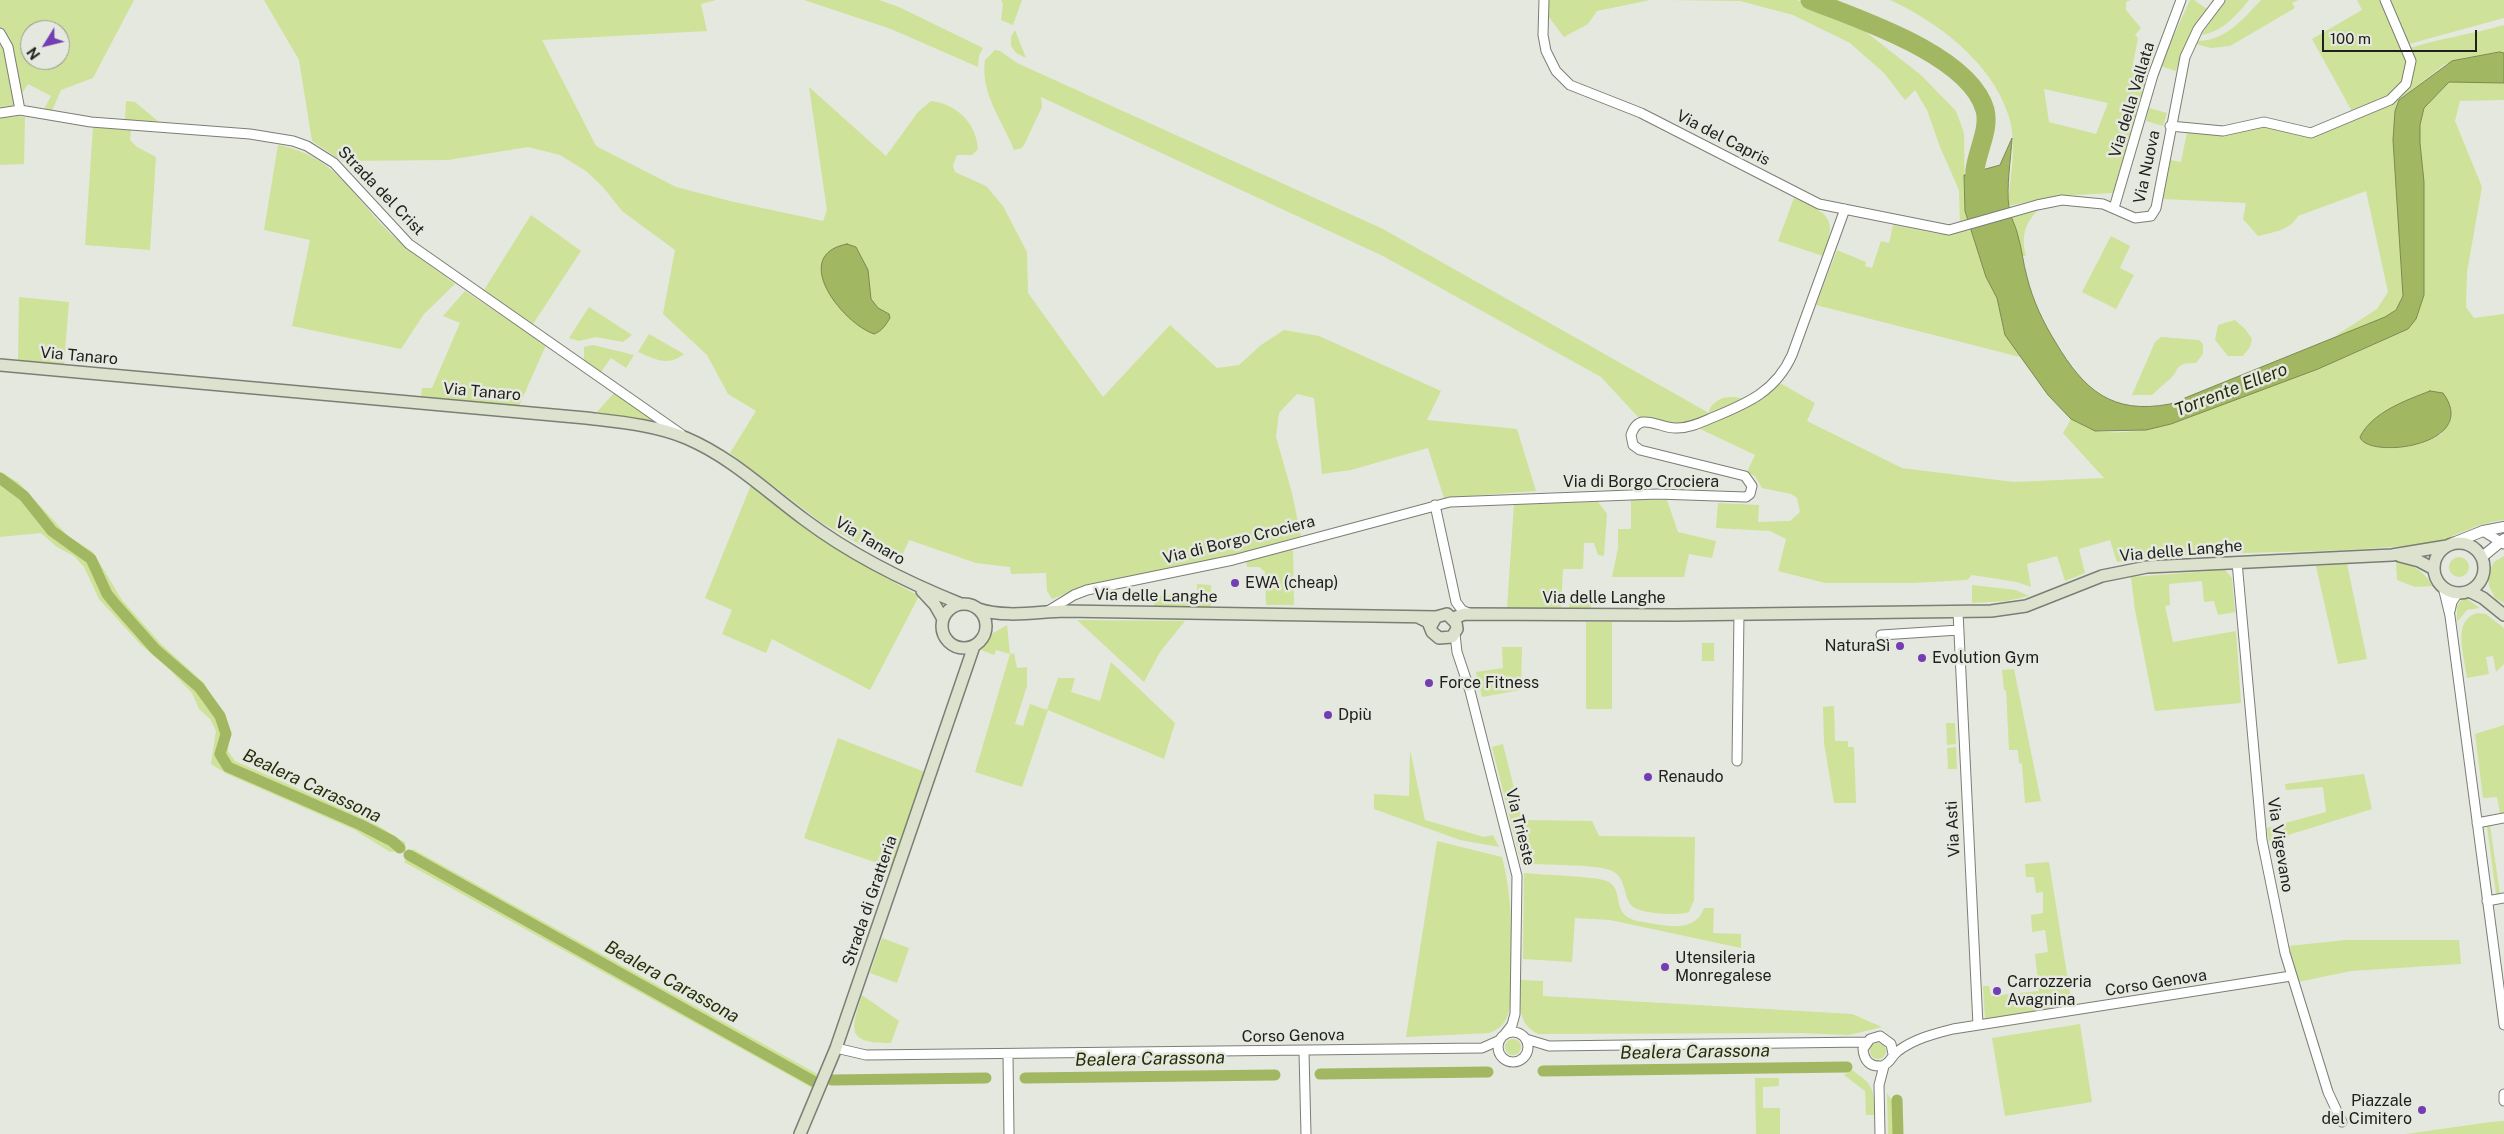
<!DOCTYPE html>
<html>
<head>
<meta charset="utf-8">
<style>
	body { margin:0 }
	#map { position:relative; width:2504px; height:1134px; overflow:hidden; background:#e5e8de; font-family:"Public Sans",sans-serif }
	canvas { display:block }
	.north { position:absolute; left:20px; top:20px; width:50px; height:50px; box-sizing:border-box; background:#e5e8de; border:1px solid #969891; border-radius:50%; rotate:234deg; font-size:14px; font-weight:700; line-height:20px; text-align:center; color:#20211e }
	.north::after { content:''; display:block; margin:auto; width:18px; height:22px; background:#733db4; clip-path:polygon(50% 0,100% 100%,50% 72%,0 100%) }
	.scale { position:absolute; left:2322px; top:30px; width:155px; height:22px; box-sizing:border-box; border:2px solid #20211e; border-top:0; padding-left:6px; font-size:15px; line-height:18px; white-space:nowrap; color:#20211e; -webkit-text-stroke:4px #e5e8de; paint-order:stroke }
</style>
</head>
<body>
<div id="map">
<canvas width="2504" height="1134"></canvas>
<div class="north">N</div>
<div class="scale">100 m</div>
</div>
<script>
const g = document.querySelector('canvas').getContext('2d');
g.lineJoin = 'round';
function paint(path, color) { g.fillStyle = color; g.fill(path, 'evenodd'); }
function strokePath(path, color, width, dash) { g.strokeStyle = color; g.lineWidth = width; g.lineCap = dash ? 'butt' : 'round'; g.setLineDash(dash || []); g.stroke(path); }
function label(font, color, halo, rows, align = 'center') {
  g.font = font + ' "Public Sans",sans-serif'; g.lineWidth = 5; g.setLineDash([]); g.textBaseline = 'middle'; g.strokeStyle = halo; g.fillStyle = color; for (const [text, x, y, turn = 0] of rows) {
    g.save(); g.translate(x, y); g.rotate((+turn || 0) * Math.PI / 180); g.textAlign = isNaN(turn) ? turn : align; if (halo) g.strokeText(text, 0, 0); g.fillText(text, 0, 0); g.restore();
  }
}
paint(new Path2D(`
	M0,0H134L93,78L61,90L51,113L43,111L51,96L28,84L20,96L3,30L0,28ZM30,30H60V60H30Z
	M264,0H716L701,4L707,31L542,40L596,146L676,187L734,202L823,221L827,210L809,87L886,156L918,112L931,101C956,104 976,122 978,149L972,155H957L953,166L955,172L986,186L1003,206L1027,252L1028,293L1103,397L1170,325L1217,368L1239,365L1261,345L1284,330L1319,336L1441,391L1427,420L1517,429L1536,491L1444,498L1428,448L1351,470L1322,474L1314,398L1297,394L1279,413L1276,437L1292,493L1301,536L1230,556L1088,585L1052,599L1047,591L1046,573L1011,574L1010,567L976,563L909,540L903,554L874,544L861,545L822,523L730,453L756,411L728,394L707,355L663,314L675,250L622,211L603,187L586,171L560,155L528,147L448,160L342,161L312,141L299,60Z
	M804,0H879L899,7L983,48L979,56L978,67L891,29Z
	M1001,0H1022L1013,25L1001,20L1003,4Z
	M1549,0H1650L1597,11L1588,24L1564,37L1548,16Z
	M1666,0H1797L1862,29L1921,75L1956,111L1964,133L1965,211L1968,220L1960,223L1959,190L1940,147L1927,110L1915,90L1905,100L1884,73L1850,43L1793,15L1740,1Z
	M1890,0H2131L2126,2V10L2141,28L2135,35L2138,38L2133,64L2145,68L2142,78L2148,80L2114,193L2055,196L2008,206C2010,178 2018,142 2008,114C1991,62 1938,22 1890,0ZM2044,89L2108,103L2096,134L2049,122Z
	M2190,0H2194L2207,9L2186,42L2176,71L2160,66Z
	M2225,0H2249C2236,16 2222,32 2201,35Z
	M2261,0H2298L2292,3L2295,8L2230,46L2211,48L2196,44L2197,41C2226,41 2243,19 2261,0Z
	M2357,0H2382L2407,60L2403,82L2393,95L2353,113L2312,39L2362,10Z
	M2389,0H2504V18L2409,44Z
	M2504,25V53L2445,64L2399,100L2395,111L2393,140L2403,296C2401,300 2399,307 2395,310C2382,325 2353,331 2335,336L2377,309L2388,292L2366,191L2298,216C2289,231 2274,232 2258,236L2243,219L2246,203L2163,199L2170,160L2181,162L2187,132L2263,125L2308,136L2399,96L2410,48C2441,38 2473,34 2504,25Z
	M1015,30L1026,58L1016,53L1011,46V37Z
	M0,40L4,47L16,105L0,108Z
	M995,50L1000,51L1017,63L1383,229L1709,413L1710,408C1720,395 1731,396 1745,399C1725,407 1700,422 1678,423C1664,423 1652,415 1639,418L1601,377L1383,256L1041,97L1042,107L1025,143L1022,148L1014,150C1003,121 980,94 985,60Z
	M2465,81L2504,83V100L2460,101L2455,121L2482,187L2467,272L2466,307L2474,318L2504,314V520C2484,522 2469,529 2450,537C2432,544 2410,546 2390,547C2300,555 2207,549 2117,562L2110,540L2079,549L2085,573L2065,581L2057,556L2027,564L2031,587L2017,582L1972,575L1967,580L1912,583H1825L1778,571L1786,539L1770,531L1716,528L1718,503L1759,505L1758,522L1790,521L1800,512L1797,498L1791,494L1762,488L1755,476L1747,472L1755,455L1698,428L1754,404L1780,383L1815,403L1807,421L1902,468L2014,482L2104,478L2063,433L2071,419C2079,423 2088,429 2096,431C2121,435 2147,430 2171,424L2318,369L2409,329L2424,295V182L2420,143V125L2424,108L2437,92L2449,82ZM2430,391L2442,434L2434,438L2389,449L2360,437C2372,412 2407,400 2430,391Z
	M126,101L135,102L159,122L125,120Z
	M2149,108L2167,113L2163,126L2146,121Z
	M17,116L25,117L24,164L0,165V118Z
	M93,127L131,129L130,140L137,147L156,157L150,250L85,245Z
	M278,145C334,156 349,191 386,229C406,250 432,266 455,284L424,314L401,349L292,326L310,240L264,230Z
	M1794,198C1829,214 1838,217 1823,256L1778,241Z
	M2037,211C2024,224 2021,238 2026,256H2022L2012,217Z
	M531,215L581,251L533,324L484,290Z
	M1893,225L1939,234L1971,230L1986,277L1997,298L2005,335L2020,357L1816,305L1837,250L1866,262L1865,266L1872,268L1881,241L1889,243Z
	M2111,236L2130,246L2120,268L2134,275L2116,309L2082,292Z
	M465,291L546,345L519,406L421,396L422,388H432L460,323L443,316Z
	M19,297L69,302L64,364L18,360Z
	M589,307L632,335L623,342L596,337L579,341L569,338Z
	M2235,320L2245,329L2252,339L2250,347L2243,356H2228L2215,340L2218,325Z
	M649,334L684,354C668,367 655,359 638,352Z
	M2161,337L2199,340L2203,344V354L2196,363C2173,363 2181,369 2170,379C2164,384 2158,389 2152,395H2132L2155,342Z
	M593,345L634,355L626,368L611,358L601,372L584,360V347Z
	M615,392L666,425L596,413Z
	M0,472L18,482L68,536L93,552L122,600L161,644L204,683L226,719L229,732L228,751L235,761L369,820L406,843L398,851L390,852L355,830L227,774L211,764L216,731L210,719L199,709L192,693L171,671L141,645L99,599L84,567L74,556L57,547L41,533L0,537Z
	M751,485C804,528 859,564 919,596L870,690L772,639L766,653L722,634L732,610L705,598Z
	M1631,500H1667L1678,532L1716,541L1712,558L1689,554L1684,577H1612L1618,548V529H1631Z
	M1598,502L1607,514L1604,556L1598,555L1594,543H1584L1583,569H1563L1561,608H1507L1514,504Z
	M1293,549L1294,605H1266L1265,572L1259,567H1247L1246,561Z
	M2504,556V603L2495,598L2489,586L2488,574L2494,562Z
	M2449 567a10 10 0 1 1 20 0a10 10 0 1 1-20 0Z
	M2396,562C2413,565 2424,570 2432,586L2415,587L2397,580Z
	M2347,564L2367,659L2338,664L2316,566Z
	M2225,570L2232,578L2235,612L2218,615L2214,601L2204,602L2202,581L2169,584L2170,605L2165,606L2173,642L2236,631L2241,703L2155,711L2135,610L2131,577Z
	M1197,584L1211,585V607H1154V596L1197,595Z
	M1972,585L2016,590L2029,596L2007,601L1972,603Z
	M1570,594L1592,595L1591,608H1569Z
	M2464,597L2480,608L2467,610L2457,622V606Z
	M2477,613L2486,614L2504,628V664L2496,672L2493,656L2486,657L2489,674L2467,678C2465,658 2451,620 2477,613Z
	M1077,620L1185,621L1160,652L1144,682Z
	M1586,622H1612V709H1586Z
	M1007,625L1010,654L1014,653L1017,668L1027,667V686L1015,724L1023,726L1030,704L1047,710L1058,678H1075L1071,692L1100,701L1111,662L1175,723L1164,759L1048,710L1022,787L975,772L1010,654L996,650L994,655L981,650L990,635Z
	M1702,643H1714V661H1702Z
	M1502,647H1522L1521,690L1482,697L1476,672L1503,668Z
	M2014,669L2041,801L2025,803L2022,764L2019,763L2018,750H2009L2006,690H2004L2002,670Z
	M1834,706L1835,741H1848V747H1854L1856,803H1834L1824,743L1823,707Z
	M1946,723H1955L1956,744L1947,745Z
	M2504,725V813L2500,814L2497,797L2483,798L2475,734Z
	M838,738L925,772L892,868L804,838Z
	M1503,744L1522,820L1592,821L1599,836L1695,837L1694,900L1689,912C1680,916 1637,914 1631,905C1622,893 1627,877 1610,870C1593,864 1546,865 1526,864L1520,859L1492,747Z
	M1956,747L1957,769H1948L1947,748Z
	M1410,750L1425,820L1484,837L1493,835L1499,847L1460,840L1374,809V794L1409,796Z
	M2364,774L2372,809L2269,841L2267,828L2326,812L2323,787L2286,790L2285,784Z
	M2490,825L2500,894H2496L2487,826Z
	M1437,841L1502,857C1512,896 1512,932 1511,973C1510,986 1512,1002 1508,1015C1504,1025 1498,1030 1489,1033L1406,1037Z
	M413,849L819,1075L814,1089L404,862Z
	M2049,862L2072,1005L1985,1019L1983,986H1989L1991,996L2039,991L2035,954L2048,952L2045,930L2032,932L2031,915L2043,913V892L2036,893L2034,877H2026L2025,864Z
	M1524,873C1539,875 1599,876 1609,882C1625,893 1610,914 1637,921C1660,924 1694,936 1704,908H1714L1713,933L1741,934V948L1610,920L1575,918L1572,962L1523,959Z
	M882,938L909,948L897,983L870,973Z
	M2345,940H2459L2461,964L2351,971L2298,982L2289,946Z
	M1521,980L1543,981V996L1852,1014L1882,1027L1849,1035L1801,1033L1539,1034C1516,1025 1520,1001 1521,980Z
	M862,995L899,1021L891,1043C847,1043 850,1032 862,995Z
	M2080,1024L2092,1102L2005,1116L1992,1038Z
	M1505 1047a8 8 0 1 1 16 0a8 8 0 1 1-16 0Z
	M1870 1051a8 8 0 1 1 16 0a8 8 0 1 1-16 0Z
	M1852,1070C1874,1085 1874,1089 1874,1115H1866L1865,1091L1844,1075Z
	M1755,1078H1779V1086L1763,1087V1108H1780V1134H1756Z
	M1887,1093L1893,1102L1894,1134H1888Z
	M2504,1121V1134H2406L2491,1122Z`), '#cee299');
const water = new Path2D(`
	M2500,52L2504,53V83L2449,82L2424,108L2420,125V143L2424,182V295L2416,319L2408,329L2318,369L2171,424L2146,430L2095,431L2071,419L2048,395L2005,335L1997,298L1986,277L1965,211L1964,175L2000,165L2012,138C2011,157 2006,189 2009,207C2010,217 2016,226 2018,236C2022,249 2023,263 2027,277C2033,301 2043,322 2056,343C2084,390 2112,415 2170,404L2385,317L2396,310L2403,296L2393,140L2395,111L2399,100L2452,61Z
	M847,244L856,247L868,270L871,299L878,308L889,314L890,318C885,326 882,331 874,334C842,323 789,255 847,244Z
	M2430,391L2443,393C2482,446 2367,460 2360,437C2372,412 2407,400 2430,391Z`);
paint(water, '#a2b762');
strokePath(water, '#7b8a4e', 1);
strokePath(new Path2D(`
	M0,478L24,496L52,531L91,559L107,594L116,605L155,649L199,687L220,716L226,734L220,754L228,767L361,825L392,841L400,848
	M409,855L813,1081
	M1543,1071L1847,1067
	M1320,1074L1488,1072
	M1025,1078L1275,1075
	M832,1080L986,1078
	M1897,1100L1898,1134`), '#a2b762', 11);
strokePath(new Path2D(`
	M1810,0C1858,19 1970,55 1985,110C1990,129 1977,151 1975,170C1974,178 1978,189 1979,197`), '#a2b762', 19);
const minor = new Path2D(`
	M1544,0L1543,35L1546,51L1556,71L1570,85L1641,113L1819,204L1949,230L2037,205L2062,200L2103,204L2135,218L2151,216L2156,208L2185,57L2198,29L2220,0
	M0,33L8,47L20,110
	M0,113L20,110L91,122L250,134L293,141L307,146L334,163L409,244L681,434
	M2170,126L2223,131L2264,122L2311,133L2390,100L2406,84L2411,61L2385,0
	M2114,208L2153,75L2181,0
	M1435,505L1456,602L1462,610L1471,614
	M2483,531L2504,544
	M2237,562L2262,840L2285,953L2328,1092L2342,1122
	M2443,587L2450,616L2504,1025
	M1048,611L1074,595L1087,590L1233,560L1450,502L1657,494L1746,497L1750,494L1752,486L1745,476L1640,450L1633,445L1631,435C1633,429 1636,423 1643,422C1655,421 1666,429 1677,428C1690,428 1702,422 1714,417C1748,403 1776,391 1792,355L1845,209
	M2450,611L2452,602L2458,593
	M1958,612L1978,1025
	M1455,634L1457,652L1470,691L1517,876L1515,1014L1512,1025L1505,1034
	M1881,635L1959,630
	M1737,761L1739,614
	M2477,823L2504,818
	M2487,901L2504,898
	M1498 1047a15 15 0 1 1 30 0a15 15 0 1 1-30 0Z
	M1526,1039L1549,1046L1866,1042
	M836,1048L866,1055L1482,1048L1500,1040
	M1304,1052L1306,1134
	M1893,1054L1891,1044L1880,1036L1870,1039L1863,1049C1864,1061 1870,1067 1882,1066C1891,1063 1891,1056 1898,1051C1914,1039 1933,1034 1953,1029L2291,976
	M1008,1055L1009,1134
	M2504,1094V1101
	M1880,1134L1879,1085L1884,1066`);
const tertiary = new Path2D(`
	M2453,543L2483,531L2504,527
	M2482,557L2504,539`);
const secondary = new Path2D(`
	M0,365L586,418C619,422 655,425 686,438C731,457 766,491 805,520C853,556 906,582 961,604
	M2434 568a25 25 0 1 1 50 0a25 25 0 1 1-50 0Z
	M2400,556L2419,561L2434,569
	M922,591L935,605L943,619
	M2469,591L2483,598L2504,615
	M942 626a22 22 0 1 1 44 0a22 22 0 1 1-44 0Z
	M978,609C1005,618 1036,612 1064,611L1436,617
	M1418,617L1428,622L1432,632L1439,638L1452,637L1457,629L1456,623L1447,614L1436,617L1431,626
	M1453,618L1465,614L1675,615L1991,611L2026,606L2102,576L2147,567L2392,555L2447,546
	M800,1134L836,1048L974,646`);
strokePath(minor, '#7b7e75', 11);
strokePath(tertiary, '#7b7e75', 12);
strokePath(secondary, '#7b7e75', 14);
strokePath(minor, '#fff', 9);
strokePath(tertiary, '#fff', 10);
strokePath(secondary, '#dce2cd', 11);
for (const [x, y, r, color] of [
	[1235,583,5,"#733db4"],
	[1900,646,5,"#733db4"],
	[1922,658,5,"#733db4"],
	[1429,683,5,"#733db4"],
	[1328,715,5,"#733db4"],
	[1648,777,5,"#733db4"],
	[1665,967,5,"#733db4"],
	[1997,991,5,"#733db4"],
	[2422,1110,5,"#733db4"]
]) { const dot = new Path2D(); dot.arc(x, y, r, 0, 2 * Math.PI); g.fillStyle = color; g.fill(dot); strokePath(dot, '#e5e8de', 2); }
label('16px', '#20211e', '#e5e8de', [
	["Via della Vallata",2132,100,-73],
	["Via del Capris",1723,138,27],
	["Via Nuova",2147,167,-78],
	["Strada del Crist",381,191,46],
	["Via Tanaro",79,356,5],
	["Via Tanaro",482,392,5],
	["Via di Borgo Crociera",1641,482],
	["Via di Borgo Crociera",1239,540,-14],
	["Via Tanaro",870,541,31],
	["Via delle Langhe",2181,551,-5],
	["Via delle Langhe",1156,596,1],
	["Via delle Langhe",1604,598],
	["Via Trieste",1520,827,76],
	["Via Asti",1953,829,-93],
	["Via Vigevano",2280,845,81],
	["Strada di Gratteria",870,901,-71],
	["Corso Genova",2156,983,-9],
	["Corso Genova",1293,1036,-1]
]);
label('16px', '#20211e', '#e5e8de', [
	["EWA (cheap)",1245,583],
	["NaturaSì",1890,646,"right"],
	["Evolution Gym",1932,658],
	["Force Fitness",1439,683],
	["Dpiù",1338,715],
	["Renaudo",1658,777],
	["Utensileria",1675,958],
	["Monregalese",1675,976],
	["Carrozzeria",2007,982],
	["Avagnina",2007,1000],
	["Piazzale",2412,1101,"right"],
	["del Cimitero",2412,1119,"right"]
], 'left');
label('italic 18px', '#262e09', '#e5e8de', [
	["Torrente Ellero",2231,390,-21],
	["Bealera Carassona",312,786,25],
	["Bealera Carassona",672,982,29],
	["Bealera Carassona",1695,1052,-1],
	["Bealera Carassona",1150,1059,-1]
]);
</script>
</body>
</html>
